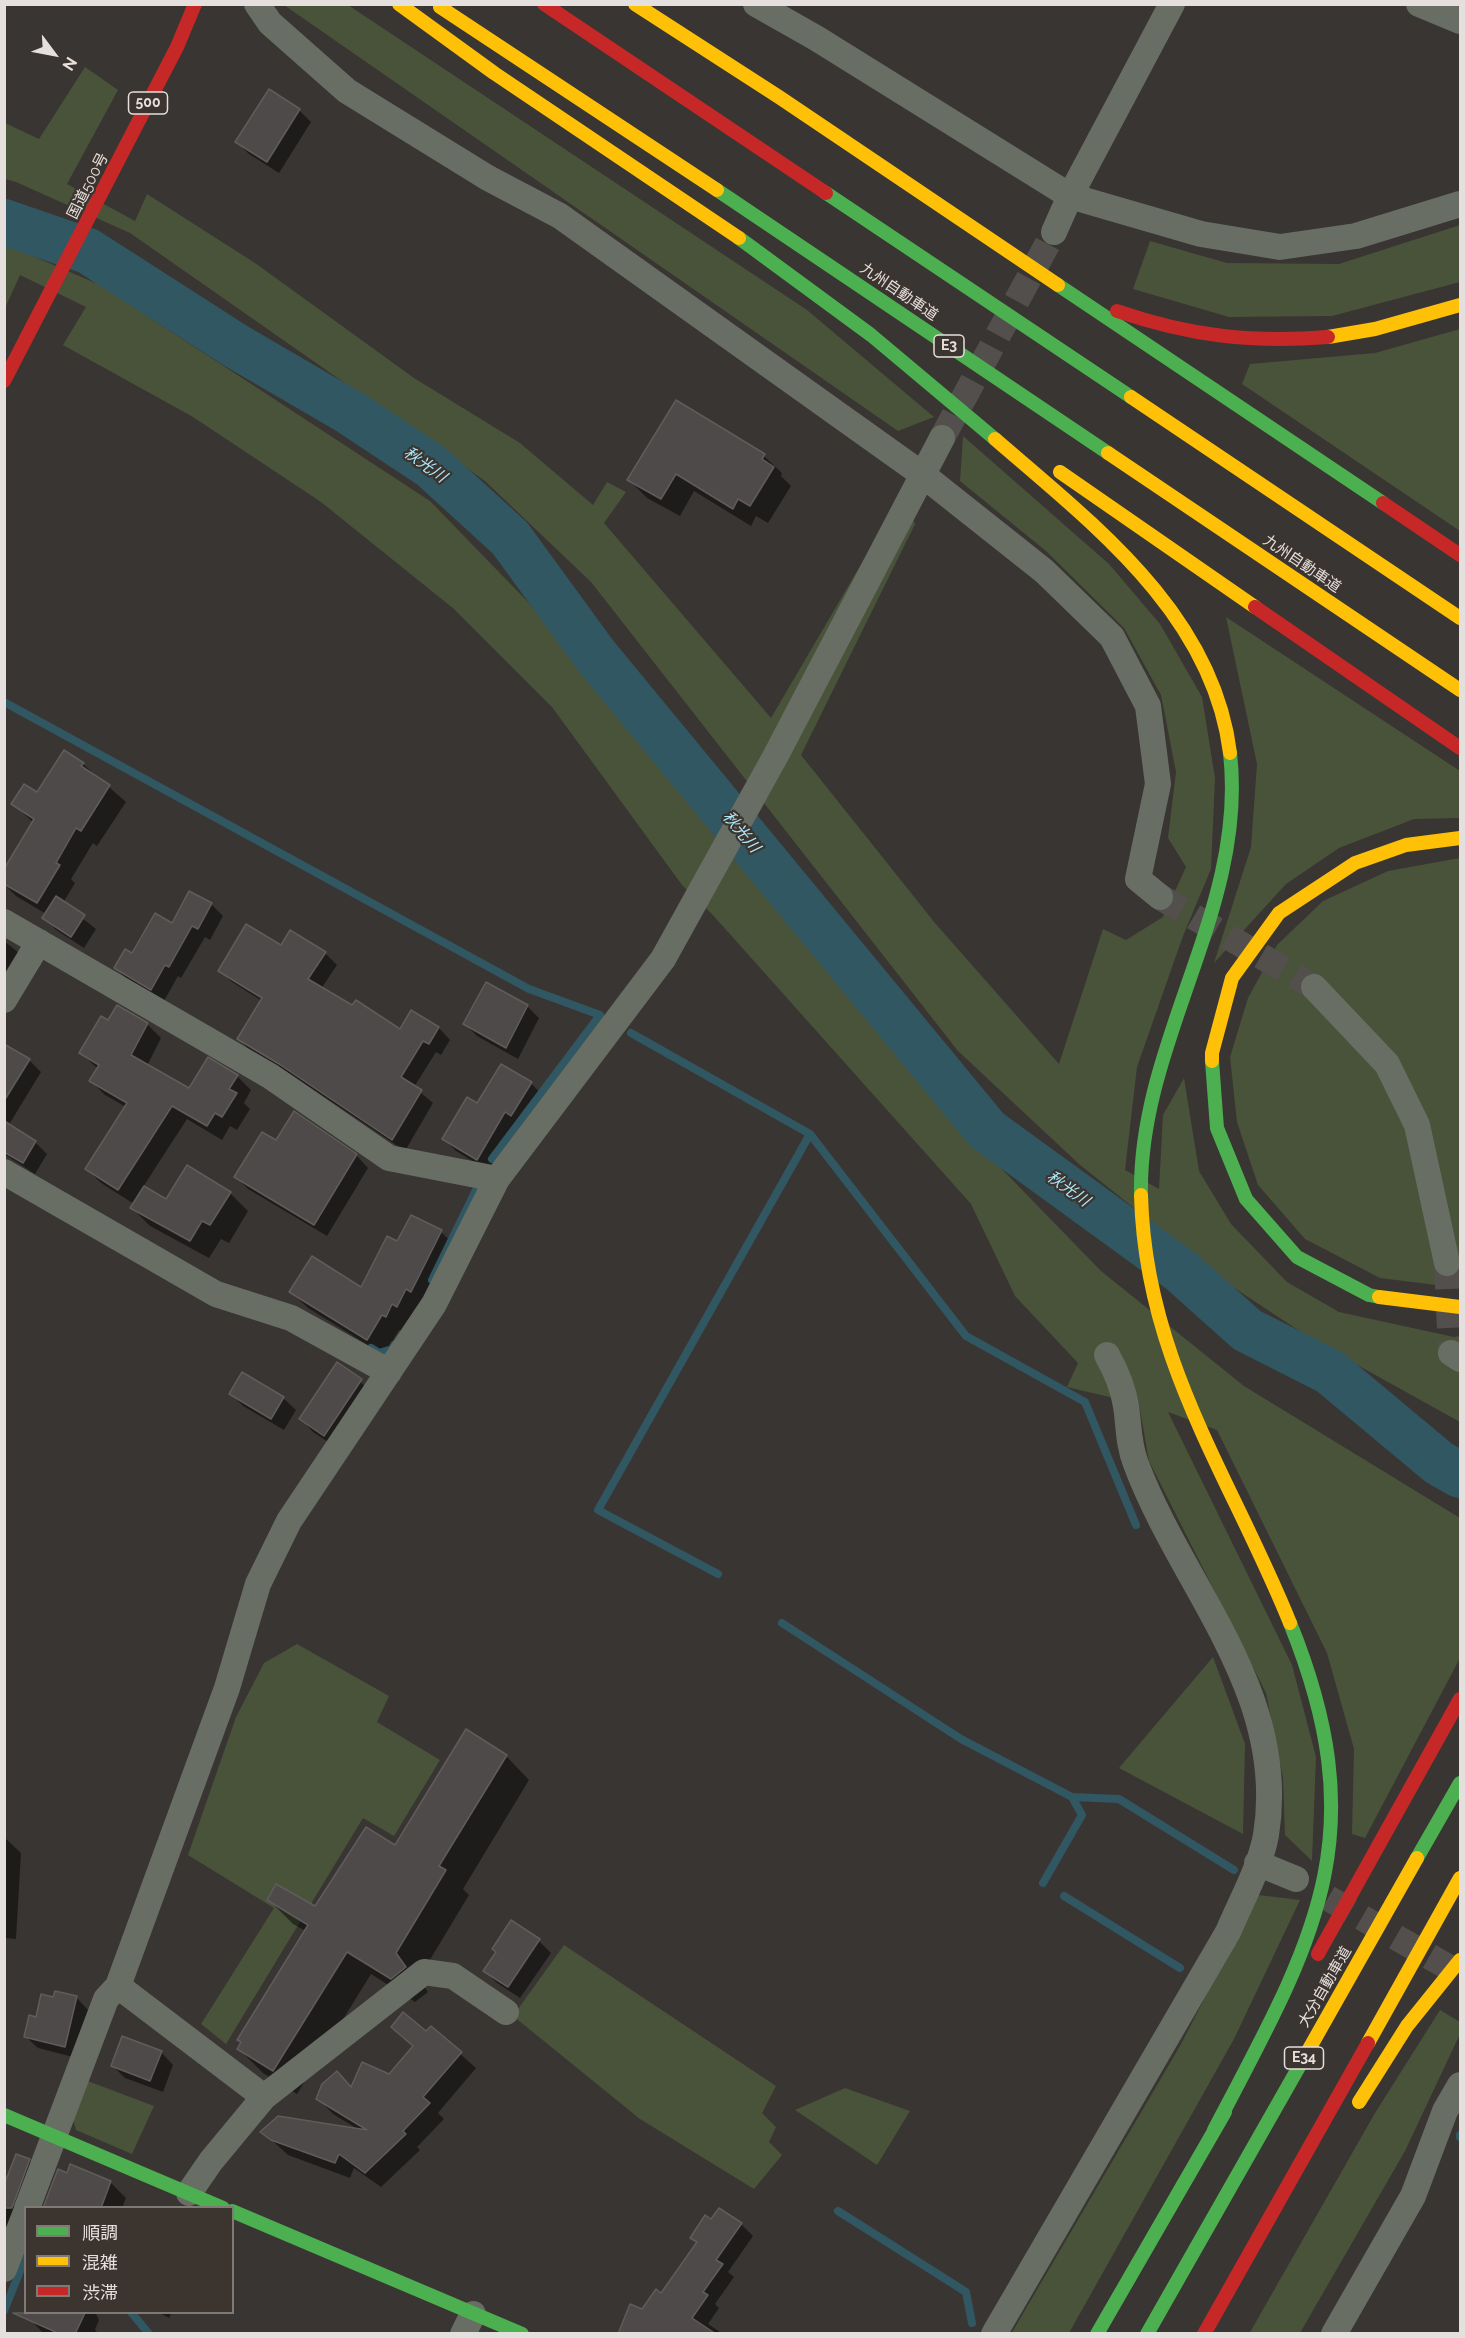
<!DOCTYPE html>
<html>
<head>
<meta charset="utf-8">
<style>
	body { margin:0 }
	#map { position:relative; width:1465px; height:2338px; overflow:hidden; background:#393532; font-family:Raleway,"Noto Sans JP",sans-serif }
	canvas { display:block }
	.frame { position:absolute; inset:0; border:6px solid #e5e0dd; pointer-events:none }
	.legend { position:absolute; left:24px; top:2206px; width:210px; height:108px; box-sizing:border-box; background:#3c342f; border:2px solid #807975; margin:0; padding:8px 10px; list-style:none; font-size:18px; color:#e5e0dd }
	.legend li { display:flex; align-items:center; gap:12px; height:30px }
	.legend b { width:30px; border:2px solid #807975 }
	.north { position:absolute; left:24px; top:24px; width:60px; height:60px; -webkit-text-stroke:4px #3c342f; paint-order:stroke; rotate:122deg; font-size:16px; font-weight:700; line-height:24px; text-align:center; color:#e5e0dd }
	.north::after { content:''; display:block; margin:auto; width:21px; height:27px; background:#e5e0dd; clip-path:polygon(50% 0,100% 100%,50% 72%,0 100%) }
</style>
</head>
<body>
<div id="map">
<canvas width="1465" height="2338"></canvas>
<div class="frame"></div>
<ul class="legend">
<li><b style="height:8px;background:#4caf50"></b>順調</li>
<li><b style="height:8px;background:#ffc107"></b>混雑</li>
<li><b style="height:8px;background:#c62828"></b>渋滞</li>
</ul>
<div class="north">N</div>
</div>
<script>
const g = document.querySelector('canvas').getContext('2d');
g.lineJoin = 'round';
function paint(path, color) { g.fillStyle = color; g.fill(path, 'evenodd'); }
function strokePath(path, color, width, dash) { g.strokeStyle = color; g.lineWidth = width; g.lineCap = dash ? 'butt' : 'round'; g.setLineDash(dash || []); g.stroke(path); }
function label(font, color, halo, rows, align = 'center') {
  g.font = font + ' Raleway,"Noto Sans JP",sans-serif'; g.lineWidth = 4.5; g.setLineDash([]); g.textBaseline = 'middle'; g.strokeStyle = halo; g.fillStyle = color; for (const [text, x, y, turn = 0] of rows) {
    g.save(); g.translate(x, y); g.rotate((+turn || 0) * Math.PI / 180); g.textAlign = isNaN(turn) ? turn : align; if (halo) g.strokeText(text, 0, 0); g.fillText(text, 0, 0); g.restore();
  }
}
paint(new Path2D(`
	M284,5H348L807,310L934,417L898,431Z
	M85,67L118,90L67,184L135,221L147,194L255,263L414,378L520,443L593,505L607,482L626,492L604,523L771,718L901,496L915,524L801,755L935,923L1059,1064L1103,929L1126,940L1163,917L1186,867L1168,838L1176,772L1161,695L1124,628L1046,551L960,481L963,436L1109,564L1160,624L1202,697L1215,778L1211,869L1183,936L1137,1067L1125,1170L1159,1189L1163,1115L1184,1078L1199,1171L1231,1224L1287,1282L1339,1312L1454,1337L1460,1336V1422L1316,1342L1230,1285L1079,1164L958,1051L591,582L485,481L130,233L16,182L5,179V123L39,139Z
	M1460,225V282L1332,316L1229,317L1133,289L1150,241L1227,263L1339,264Z
	M5,244L100,285L430,501L529,603L655,763L927,1092L1101,1271L1244,1386L1460,1518V1658L1365,1838L1352,1834L1354,1749L1327,1653L1217,1430L1168,1412L1292,1665L1316,1757L1312,1861L1285,1835L1283,1778L1266,1693L1149,1461L1139,1404L1067,1387L1078,1363L1015,1296L971,1204L711,913L682,885L552,707L454,609L321,502L193,417L63,345L86,307L20,275L5,308Z
	M1460,329V531L1242,384L1250,364L1375,353Z
	M1226,617L1460,771V818L1414,819L1339,848L1286,884L1214,963L1251,847L1257,764Z
	M1460,858V1288L1380,1278L1305,1239L1258,1185L1237,1122L1230,1057L1248,998L1277,945L1323,901L1388,871Z
	M297,1644L389,1696L377,1722L440,1760L394,1836L363,1818L226,2044L201,2024L274,1908L188,1855L236,1717L264,1663Z
	M1213,1657L1245,1744L1243,1834L1119,1768Z
	M1258,1895L1300,1900L1234,2039L1069,2333L1011,2334L1180,2046Z
	M564,1945L776,2086L762,2113L776,2127L769,2142L782,2155L754,2189L640,2119L513,2016Z
	M1440,2010L1460,2022V2034L1405,2151L1300,2333L1249,2334L1375,2113Z
	M85,2080L154,2106L132,2154L76,2130L71,2113Z
	M845,2088L910,2111L877,2165L795,2110Z`), '#495339');
paint(new Path2D(`
	M299,110L311,122L279,173L249,154L237,142Z
	M677,402L764,456L782,473L781,476L791,486L768,523L756,516L751,526L694,491L680,516L647,498L629,480Z
	M83,764L126,802L97,846L93,843L71,879L75,883L63,903L96,929L84,948L56,930L44,917L46,914L16,896L6,886L4,889V872L34,823L13,804L37,794Z
	M211,904L223,916L210,940L205,937L181,978L178,976L164,1001L128,980L116,968L173,925Z
	M4,941L24,957L4,989Z
	M282,947L325,953L337,965L321,989L400,1031L411,1012L439,1028L450,1040L441,1055L436,1052L414,1087L433,1103L405,1151L292,1075L250,1051L239,1039L262,1001L232,982L220,971Z
	M527,1006L539,1018L518,1059L477,1036L465,1024Z
	M108,1022L147,1024L161,1038L147,1066L190,1090L237,1076L251,1090L244,1103L250,1109L237,1130L230,1126L222,1140L187,1119L143,1187L166,1201L230,1193L248,1211L229,1243L221,1239L209,1258L150,1226L132,1208L134,1204L101,1183L87,1169L126,1107L105,1095L91,1081L98,1069L81,1053Z
	M4,1045L29,1060L41,1072L10,1123L4,1120Z
	M531,1083L543,1096L524,1127L518,1124L489,1171L456,1151L444,1139L478,1105Z
	M4,1129L35,1142L47,1154L35,1174L4,1154Z
	M277,1142L356,1155L368,1168L327,1236L248,1189L236,1177Z
	M412,1217L441,1232L458,1248L403,1332L399,1330L384,1355L308,1308L291,1292L362,1289L398,1243Z
	M337,1364L374,1393L337,1448L313,1432L301,1419Z
	M231,1394L283,1398L296,1410L284,1430L243,1406Z
	M506,1756L529,1780L463,1889L469,1895L419,1978L428,1992L415,2002L371,1974L297,2094L263,2073L239,2049L306,1931L293,1924L269,1900L315,1908L396,1847Z
	M4,1837L21,1853L16,1939L4,1938Z
	M539,1941L551,1953L520,1998L497,1983L485,1971Z
	M76,1997L88,2010L77,2058L38,2048L25,2036L37,2018L55,1999Z
	M393,2027L427,2033L431,2028L476,2068L438,2113L444,2119L417,2147L420,2150L381,2187L354,2168L350,2178L288,2155L263,2132L361,2131L333,2114L318,2098L389,2076L414,2047Z
	M161,2052L173,2065L163,2092L125,2078L113,2066Z
	M29,2160L41,2172L7,2227L4,2224V2189Z
	M68,2174L110,2182L126,2198L122,2208H45Z
	M712,2221L741,2224L753,2236L728,2272L734,2277L715,2304L719,2308L708,2324L723,2334H619L662,2295Z
	M31,2312H95L99,2320L95,2330L98,2333L44,2334L29,2318Z
	M158,2312H172L169,2318Z`), '#0007');
strokePath(new Path2D(`
	M4,702L529,989L600,1015L492,1159
	M631,1033L810,1134L598,1510L718,1574
	M810,1134L966,1336L1085,1402L1136,1525
	M432,1280L476,1190
	M371,1348L379,1353L392,1349L394,1345
	M782,1623L961,1739L1072,1797L1119,1799L1234,1870
	M1043,1883L1082,1815L1072,1797
	M1064,1896L1180,1968
	M1460,2137V2135
	M838,2211L966,2292L972,2323
	M4,2311L26,2256
	M131,2312L149,2334`), '#305762', 8);
strokePath(new Path2D(`
	M4,222L88,251L236,346L351,413L431,466L510,538L596,656L987,1130L1181,1271L1247,1330L1330,1372L1439,1463L1460,1475`), '#305762', 46);
const building = new Path2D(`
	M269,89L300,109L267,162L235,142Z
	M676,400L765,454L762,459L774,467L750,506L738,499L733,509L676,474L661,499L627,480Z
	M64,750L84,763L81,766L110,785L81,831L76,828L56,863L60,865L37,903L4,884V869L34,819L11,804L24,784L37,792Z
	M189,891L212,903L198,929L192,926L169,967L165,965L151,990L114,968L125,949L132,953L155,913L172,923Z
	M56,896L85,915L71,937L42,918Z
	M246,924L281,945L290,930L326,952L308,979L352,1005L356,1000L400,1029L411,1010L439,1027L429,1044L423,1041L401,1077L422,1090L392,1140L279,1064L237,1039L262,998L218,971Z
	M486,982L528,1005L506,1048L463,1024Z
	M117,1005L148,1023L131,1055L189,1088L208,1057L238,1075L229,1089L237,1093L222,1117L215,1113L207,1126L172,1106L118,1190L85,1169L127,1103L89,1081L99,1065L79,1053L101,1016L108,1020Z
	M4,1044L30,1059L4,1101Z
	M501,1064L532,1082L511,1116L505,1112L477,1160L442,1139L467,1097L477,1103Z
	M294,1111L357,1154L314,1225L234,1177L262,1132L276,1140Z
	M4,1121L36,1141L23,1163L4,1152Z
	M187,1165L231,1192L210,1225L202,1221L190,1241L130,1208L144,1186L166,1199Z
	M411,1215L442,1230L411,1292L406,1289L397,1307L392,1304L386,1317L382,1315L367,1340L289,1292L312,1256L361,1287L387,1236L397,1241Z
	M337,1362L362,1379L324,1436L299,1419Z
	M242,1372L284,1397L271,1419L229,1394Z
	M466,1729L507,1755L439,1866L446,1870L396,1953L406,1967L391,1979L347,1952L273,2071L237,2049L241,2042L237,2040L308,1925L267,1900L276,1884L315,1906L366,1827L395,1845Z
	M511,1920L540,1939L508,1987L483,1971L496,1952L492,1949Z
	M55,1991L77,1996L65,2047L24,2037L29,2015L36,2017L41,1994L53,1997Z
	M403,2012L426,2031L431,2026L462,2052L423,2097L430,2103L403,2131L406,2134L365,2173L339,2154L335,2163L271,2140L260,2132L278,2116L367,2130L316,2099L322,2084L337,2071L351,2087L362,2062L389,2074L413,2046L391,2027Z
	M122,2036L162,2051L150,2081L111,2066Z
	M16,2154L30,2159L12,2208H4V2185Z
	M70,2164L111,2181L101,2208H43L58,2169L67,2173Z
	M719,2208L742,2223L716,2260L723,2264L703,2292L708,2295L692,2318L716,2334H618L630,2304L642,2309L656,2289L661,2293L697,2242L690,2238L705,2215L711,2219Z
	M13,2313H85L75,2334H60Z`);
paint(building, '#4e4a49');
strokePath(building, '#605c5b', 1.5);
strokePath(new Path2D(`
	M942,438L1054,232
	M1160,897L1314,987
	M1447,1263L1451,1353
	M1328,1898L1460,1974`), '#534f4c', 26, [26, 13]);
strokePath(new Path2D(`
	M257,4L270,23L347,91L488,178L560,216L923,475L1044,571L1112,637L1148,706L1158,784L1138,879L1160,897
	M756,4L816,38L1070,196L1201,234L1280,247L1356,236L1460,204
	M1419,4L1460,21
	M1054,232L1070,196L1172,4
	M4,922L270,1076L389,1158L497,1179
	M1314,987L1387,1064L1417,1125L1447,1263
	M4,1000L39,942
	M4,1172L216,1294L291,1318L389,1372
	M1451,1353L1460,1359
	M1257,1863L1296,1879
	M264,2097L424,1972L453,1976L506,2012
	M189,2193L211,2161L264,2097L118,1986L227,1688L258,1584L289,1521L434,1304L497,1179L663,959L775,757L942,438
	M27,2208L106,1999L118,1986
	M4,2269L26,2212
	M463,2334L473,2314
	M994,2334L1228,1932C1241,1901 1260,1868 1266,1835C1289,1692 1182,1587 1136,1464C1128,1444 1129,1425 1126,1406C1123,1387 1116,1371 1107,1355
	M1334,2334L1413,2196L1445,2111L1460,2085`), '#696e64', 26);
strokePath(new Path2D(`
	M717,190L1108,453
	M826,193L1131,397
	M739,238L871,335L995,439
	M1058,285L1383,503
	M1212,1061L1217,1128L1246,1199L1297,1257L1369,1295L1379,1297
	M1141,1195C1138,1041 1248,909 1230,753
	M1417,1858L1460,1783
	M4,2115L223,2208
	M1214,2130C1314,1940 1377,1838 1290,1623
	M232,2211L522,2334
	M1097,2334L1225,2112
	M1147,2334L1304,2058`), '#4caf50', 14);
strokePath(new Path2D(`
	M399,4L494,73L739,238
	M635,4L779,97L1058,285
	M440,7L717,190
	M1328,337L1375,329L1460,305
	M1131,397L1460,618
	M995,439C1093,524 1213,614 1230,753
	M1108,453L1460,690
	M1060,472L1255,607
	M1212,1061V1053L1232,978L1279,913L1355,863L1406,845L1460,838
	M1141,1195C1145,1360 1231,1477 1290,1623
	M1379,1297L1460,1307
	M1368,2043L1460,1878
	M1304,2058L1417,1858
	M1359,2102L1407,2026L1460,1960`), '#ffc107', 14);
strokePath(new Path2D(`
	M544,4L826,193
	M1117,311C1190,336 1251,343 1328,337
	M4,381L177,47L195,4
	M1383,503L1460,555
	M1255,607L1460,748
	M1318,1954L1460,1699
	M1204,2334L1368,2043`), '#c62828', 14);
for (const [x, y, w] of [
	[148,103,39],
	[949,346,30],
	[1304,2058,39]
]) { const box = new Path2D(); box.roundRect(x - w / 2, y - 11, w, 22, 4.5); g.fillStyle = '#3c342f'; g.fill(box); strokePath(box, '#e5e0dd', 1.5); }
label('bold 14px', '#e5e0dd', null, [
	["500",148,103],
	["E3",949,346],
	["E34",1304,2058]
]);
label('15px', '#e5e0dd', '#3c342f', [
	["国道500号",88,186,-63],
	["九州自動車道",899,292,34],
	["九州自動車道",1302,564,34],
	["大分自動車道",1325,1987,-60]
]);
label('italic 16px', '#abe8fa', '#3c342f', [
	["秋光川",425,465,36],
	["秋光川",741,832,50],
	["秋光川",1068,1189,36]
]);
</script>
</body>
</html>
